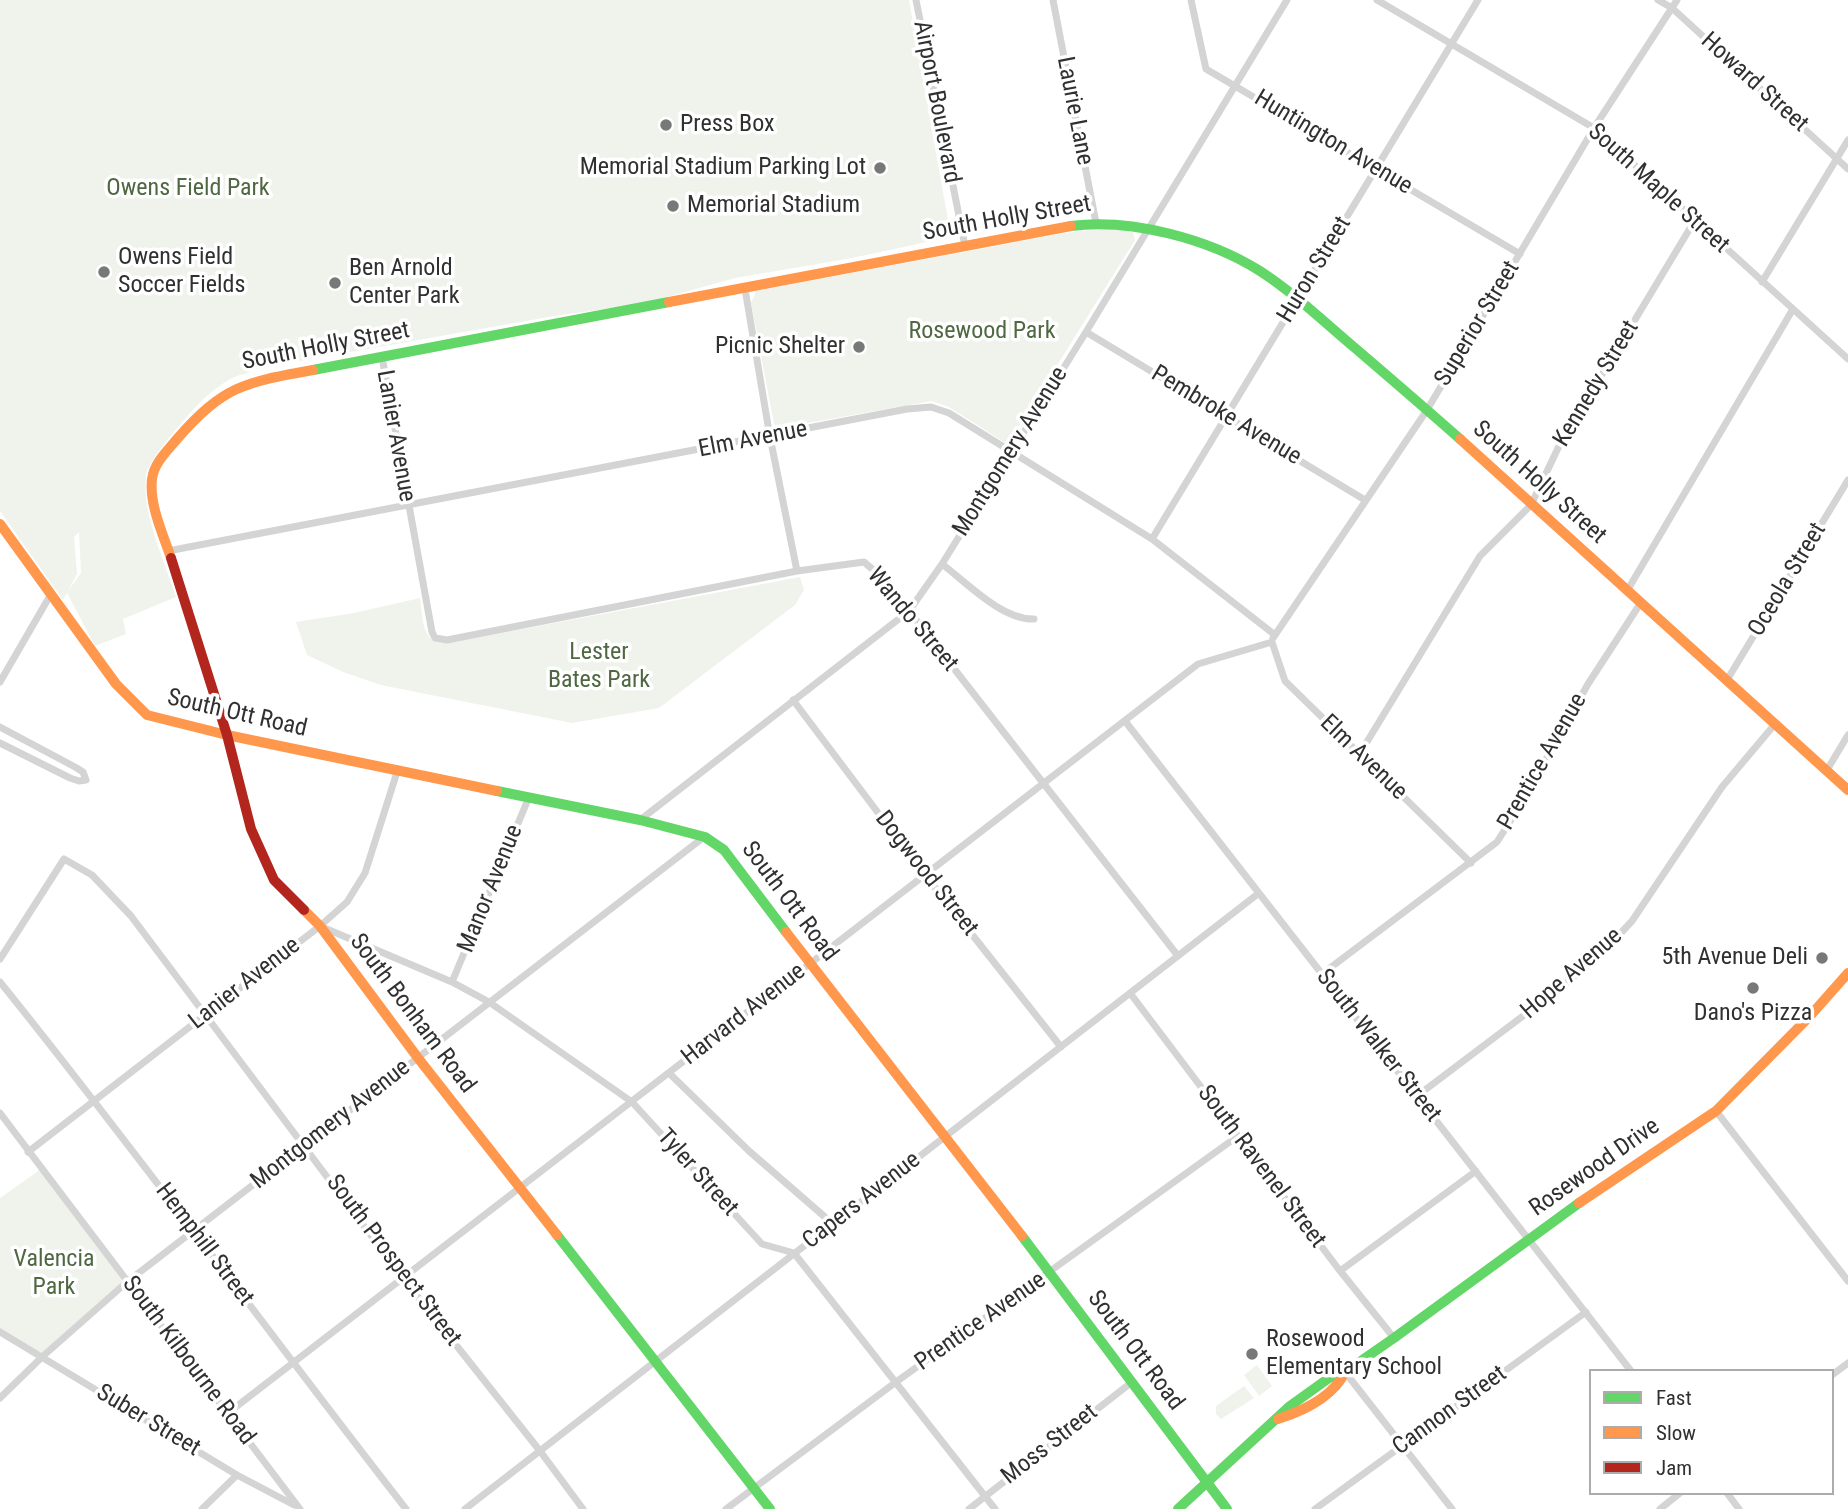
<!DOCTYPE html>
<html>
<head>
<meta charset="utf-8">
<style>
	body { margin:0 }
	#map { position:relative; width:1848px; height:1509px; overflow:hidden; background:#fff; font-family:"Roboto Condensed",sans-serif }
	canvas { display:block }
	.legend { position:absolute; left:1589px; top:1369px; width:245px; height:126px; box-sizing:border-box; background:#fff; border:2px solid #acacac; margin:0; padding:9px 12px; list-style:none; font-size:21px; color:#303030 }
	.legend li { display:flex; align-items:center; gap:14px; height:35px }
	.legend b { width:35px; border:2px solid #acacac }
</style>
</head>
<body>
<div id="map">
<canvas width="1848" height="1509"></canvas>
<ul class="legend">
<li><b style="height:9px;background:#63d668"></b>Fast</li>
<li><b style="height:9px;background:#ff974d"></b>Slow</li>
<li><b style="height:9px;background:#b3261e"></b>Jam</li>
</ul>
</div>
<script>
const g = document.querySelector('canvas').getContext('2d');
g.lineJoin = 'round';
function paint(path, color) { g.fillStyle = color; g.fill(path, 'evenodd'); }
function strokePath(path, color, width, dash) { g.strokeStyle = color; g.lineWidth = width; g.lineCap = dash ? 'butt' : 'round'; g.setLineDash(dash || []); g.stroke(path); }
function label(font, color, halo, rows, align = 'center') {
  g.font = font + ' "Roboto Condensed",sans-serif'; g.lineWidth = 7; g.setLineDash([]); g.textBaseline = 'middle'; g.strokeStyle = halo; g.fillStyle = color; for (const [text, x, y, turn = 0] of rows) {
    g.save(); g.translate(x, y); g.rotate((+turn || 0) * Math.PI / 180); g.textAlign = isNaN(turn) ? turn : align; if (halo) g.strokeText(text, 0, 0); g.fillText(text, 0, 0); g.restore();
  }
}
paint(new Path2D(`
	M0,0H909L951,237L847,259L735,278L642,304L554,316L255,369C248,375 238,374 230,379C223,383 214,390 208,395C194,407 148,459 146,476C141,512 165,562 176,597L123,619L126,634L95,646L67,593L63,600L0,511ZM79,532L81,573L68,591L77,574L74,537Z
	M1110,228L1133,232L1135,240L1010,441L1004,442L949,407L932,401L779,428L774,424L751,303L756,291L1065,233Z
	M800,577L804,590L795,605L659,708L572,723L381,685L343,672L307,655L296,622L354,613L420,598C423,619 421,645 448,643Z
	M41,1169L127,1282L42,1357L0,1332V1198Z
	M1276,1355L1286,1371L1282,1374L1274,1373L1264,1361L1269,1356Z
	M1257,1365L1272,1386L1259,1396L1244,1375Z
	M1244,1386L1254,1398L1221,1419L1216,1414V1406Z`), '#eff3ec');
strokePath(new Path2D(`
	M916,0L965,246
	M1053,0L1096,223
	M1191,0L1206,69L1520,254
	M1377,0L1594,128L1848,359
	M1658,0L1672,8L1848,169
	M1762,282L1848,140
	M745,289L770,437L797,571
	M1086,332L1365,500
	M382,357L432,632L435,638L447,640L797,571L864,562L885,580L1178,956
	M1152,539L1478,0
	M168,551L907,409L931,407L949,413L1152,539L1275,635
	M942,564C967,583 1002,620 1034,619
	M1627,591L1793,309
	M1273,638L1427,410L1594,128L1677,0
	M1272,642L1285,681L1471,863
	M1727,680L1848,480
	M0,682L51,594
	M793,700L925,875L1061,1047
	M1125,721L1631,1371
	M0,727L75,767L83,772L86,780L79,781L70,778L0,743
	M1359,755L1480,556L1531,505L1559,446L1695,220
	M1827,770L1848,735
	M640,820L909,611L942,564L1086,332L1287,0
	M322,927L452,982L489,1002L632,1102L762,1244L794,1253L995,1509
	M0,959L64,859L92,875L131,916L403,1278L540,1451L583,1509
	M1322,974L1497,842L1521,804L1588,684L1640,604
	M0,982C139,1154 269,1334 406,1509
	M452,982L529,797
	M1130,993L1337,1267L1394,1338
	M669,1073L749,1151L833,1224
	M1417,1096L1564,985L1603,952L1632,921L1722,787L1775,724
	M1716,1111L1848,1281
	M0,1113L300,1509
	M28,1152L320,926L347,902L365,873L398,769
	M1340,1271L1476,1171
	M0,1332L237,1475L294,1505
	M1345,1372L1452,1509
	M1832,1375L1848,1363
	M0,1398L42,1357L127,1282L704,837
	M228,1413L1198,664L1272,642
	M1727,1493L1739,1509
	M202,1509L237,1475
	M465,1509L1259,893
	M726,1509L896,1382L1238,1136
	M969,1509L1132,1382
	M1315,1509L1586,1312
	M1660,1509L1680,1493`), '#d4d4d4', 7);
strokePath(new Path2D(`
	M1071,226C1131,218 1209,239 1260,271C1294,293 1324,322 1355,348C1390,378 1425,408 1460,439
	M313,370L669,302
	M497,791L640,820L705,837L724,850L786,932
	M557,1235L770,1509
	M1022,1236L1227,1509
	M1178,1509L1290,1406L1329,1378L1345,1372L1394,1338L1579,1203`), '#63d668', 10);
strokePath(new Path2D(`
	M669,302L1071,226
	M1460,439L1848,790
	M0,524L116,684L147,715L227,735L497,791
	M171,558C163,534 149,505 152,479C154,463 167,451 177,439C224,385 246,382 313,370
	M304,910L320,926L418,1058L557,1235
	M786,932L1022,1236
	M1579,1203L1716,1111L1810,1016L1848,973
	M1278,1419C1303,1411 1333,1397 1345,1372`), '#ff974d', 10);
strokePath(new Path2D(`
	M171,558L227,735L251,829L274,880L304,910`), '#b3261e', 10);
for (const [x, y, r, color] of [
	[666,125,7,"#787878"],
	[880,168,7,"#787878"],
	[673,206,7,"#787878"],
	[104,272,7,"#787878"],
	[335,283,7,"#787878"],
	[859,347,7,"#787878"],
	[1822,958,7,"#787878"],
	[1753,988,7,"#787878"],
	[1252,1354,7,"#787878"]
]) { const dot = new Path2D(); dot.arc(x, y, r, 0, 2 * Math.PI); g.fillStyle = color; g.fill(dot); strokePath(dot, '#fff', 2.5); }
label('24px', '#303030', '#fff', [
	["Howard Street",1754,83,42],
	["Airport Boulevard",936,102,79],
	["Laurie Lane",1074,111,79],
	["Huntington Avenue",1333,143,31],
	["South Maple Street",1658,189,42],
	["South Holly Street",1007,219,-10],
	["Huron Street",1315,270,-59],
	["Superior Street",1478,324,-59],
	["South Holly Street",326,347,-11],
	["Kennedy Street",1597,384,-59],
	["Pembroke Avenue",1226,416,31],
	["Lanier Avenue",395,436,80],
	["Elm Avenue",753,440,-11],
	["Montgomery Avenue",1011,452,-58],
	["South Holly Street",1539,483,42],
	["Oceola Street",1788,580,-59],
	["Wando Street",912,620,50],
	["South Ott Road",237,714,13],
	["Elm Avenue",1363,758,44],
	["Prentice Avenue",1543,762,-60],
	["Dogwood Street",926,874,52],
	["Manor Avenue",491,889,-68],
	["South Ott Road",789,902,53],
	["Hope Avenue",1572,974,-41],
	["Lanier Avenue",245,984,-38],
	["South Bonham Road",412,1014,53],
	["Harvard Avenue",744,1015,-38],
	["South Walker Street",1378,1046,52],
	["Montgomery Avenue",331,1125,-38],
	["South Ravenel Street",1261,1167,53],
	["Rosewood Drive",1595,1168,-35],
	["Tyler Street",697,1173,48],
	["Capers Avenue",862,1201,-38],
	["Hemphill Street",204,1245,53],
	["South Prospect Street",393,1261,53],
	["Prentice Avenue",981,1322,-35],
	["South Ott Road",1135,1351,53],
	["South Kilbourne Road",188,1361,53],
	["Cannon Street",1450,1411,-36],
	["Suber Street",148,1421,31],
	["Moss Street",1050,1445,-38]
]);
label('24px', '#303030', '#fff', [
	["Press Box",680,125],
	["Memorial Stadium Parking Lot",866,168,"right"],
	["Memorial Stadium",687,206],
	["Owens Field",118,258],
	["Soccer Fields",118,286],
	["Ben Arnold",349,269],
	["Center Park",349,297],
	["Picnic Shelter",845,347,"right"],
	["5th Avenue Deli",1808,958,"right"],
	["Dano's Pizza",1753,1014,"center"],
	["Rosewood",1266,1340],
	["Elementary School",1266,1368]
], 'left');
label('24px', '#4f6841', '#fff', [
	["Owens Field Park",188,189],
	["Rosewood Park",982,332],
	["Lester",599,653],
	["Bates Park",599,681],
	["Valencia",54,1260],
	["Park",54,1288]
]);
</script>
</body>
</html>
